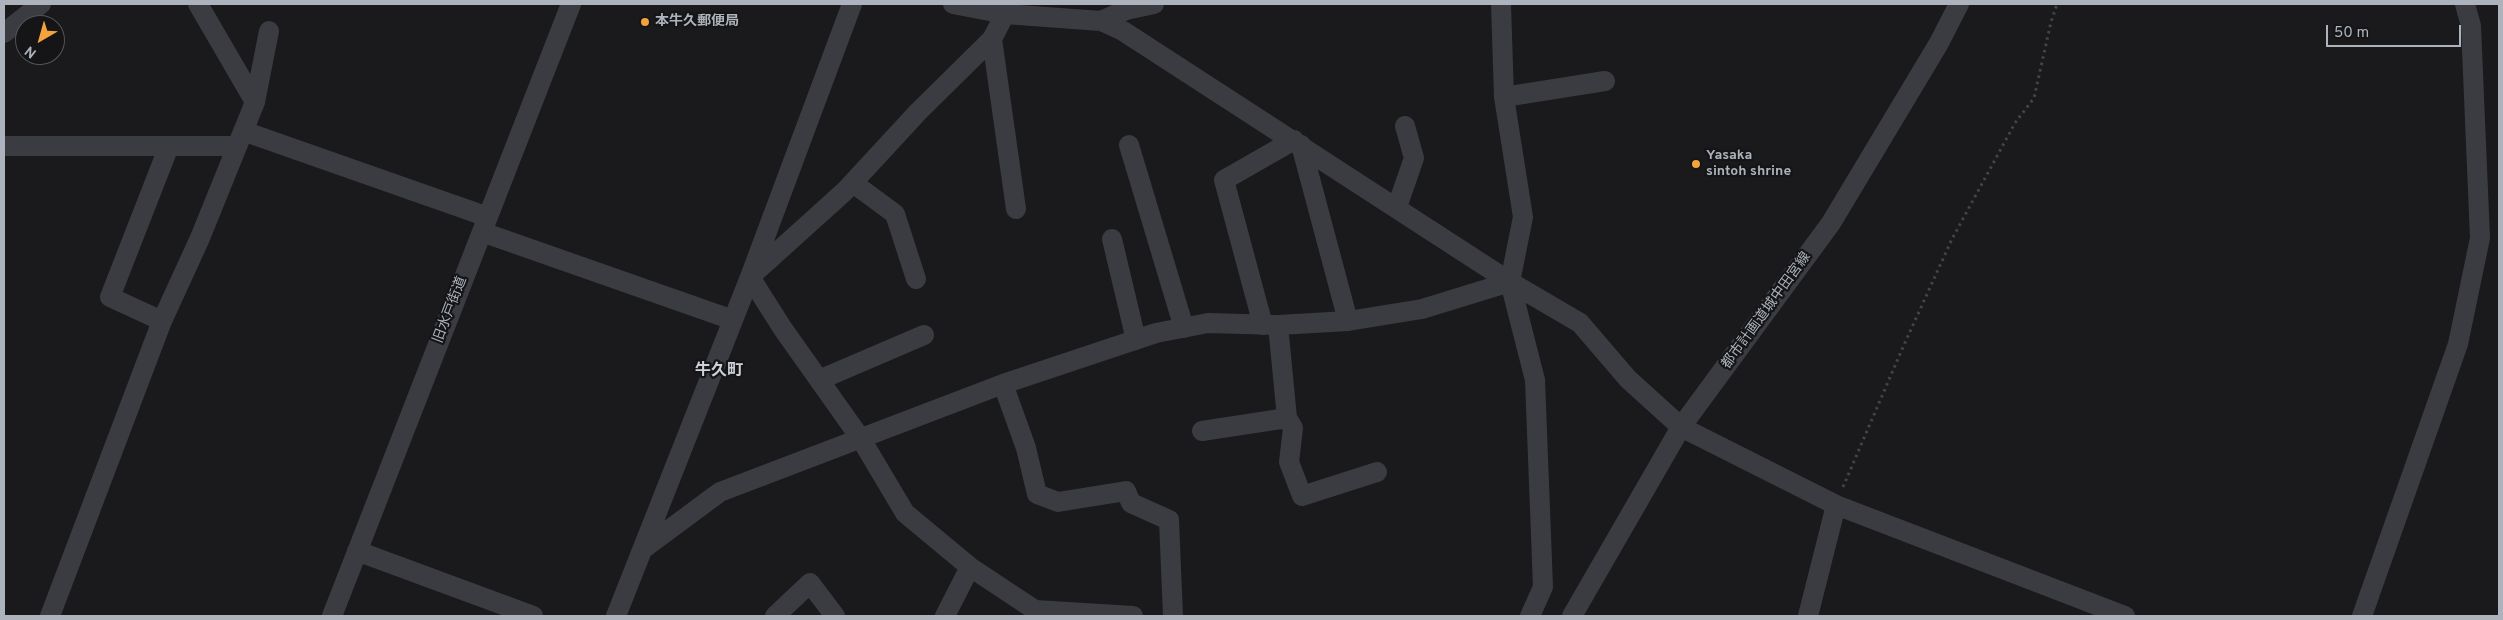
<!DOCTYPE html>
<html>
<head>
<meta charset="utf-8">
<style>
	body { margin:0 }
	#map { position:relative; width:2503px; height:620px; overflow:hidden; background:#1a1a1c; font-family:Overpass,sans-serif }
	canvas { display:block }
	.frame { position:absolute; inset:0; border:5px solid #acb3bc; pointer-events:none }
	.north { position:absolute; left:15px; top:15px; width:50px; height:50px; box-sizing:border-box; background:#151517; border:1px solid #515459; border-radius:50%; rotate:218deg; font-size:14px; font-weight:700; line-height:20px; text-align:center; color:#acb3bc }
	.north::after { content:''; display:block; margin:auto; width:18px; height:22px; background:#f3a33b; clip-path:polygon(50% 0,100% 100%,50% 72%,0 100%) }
	.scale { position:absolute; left:2326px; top:25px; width:135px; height:22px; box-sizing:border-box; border:2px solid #acb3bc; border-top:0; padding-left:6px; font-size:15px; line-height:18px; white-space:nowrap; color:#acb3bc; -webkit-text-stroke:4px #151517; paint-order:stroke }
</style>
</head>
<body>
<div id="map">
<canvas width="2503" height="620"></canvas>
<div class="frame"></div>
<div class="north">N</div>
<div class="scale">50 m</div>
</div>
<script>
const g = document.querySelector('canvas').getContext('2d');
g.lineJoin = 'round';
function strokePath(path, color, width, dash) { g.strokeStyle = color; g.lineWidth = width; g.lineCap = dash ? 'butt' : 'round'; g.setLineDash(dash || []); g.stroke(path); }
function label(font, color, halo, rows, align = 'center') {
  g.font = font + ' Overpass,"Noto Sans JP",sans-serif'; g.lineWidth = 4.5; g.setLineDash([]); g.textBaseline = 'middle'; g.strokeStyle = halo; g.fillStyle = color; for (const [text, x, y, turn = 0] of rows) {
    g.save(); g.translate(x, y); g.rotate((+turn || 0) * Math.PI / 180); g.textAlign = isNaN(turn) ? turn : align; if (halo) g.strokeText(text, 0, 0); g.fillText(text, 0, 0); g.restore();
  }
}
strokePath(new Path2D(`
	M1843,487L1903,347L1952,239L2015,123L2034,98L2051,22L2057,4`), '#414448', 3, [2.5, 4]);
strokePath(new Path2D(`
	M198,4L255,102
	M953,4L1005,14L1101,21L1123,31L1510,282L1580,323L1628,379L1681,427L1836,505L2125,616
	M1501,4L1504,97L1523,217L1510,282L1535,380L1543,587L1530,616
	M1101,21L1126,10L1154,4
	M4,33L41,4
	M992,39L1016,209
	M1504,97L1605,81
	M243,131L488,217
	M1129,145L1184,328
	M1301,145L1348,321
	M4,146H237
	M853,183L895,214L916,279
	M1397,207L1414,158L1405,126
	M482,232L733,320
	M1112,239L1136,340
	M753,274L845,191L918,112L992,39L1005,14
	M750,277L783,329L861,439L905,513L970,567L1035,610L1133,616
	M162,321L110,297L169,146
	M1263,325L1224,180L1294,140
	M1278,325L1287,418L1293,428L1289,462L1302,496L1377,472
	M819,380L924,335
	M1003,384L1026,448L1037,494L1058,502L1126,491L1131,503L1169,520L1173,616
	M1202,431L1287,418
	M643,549L720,492L1003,384L1156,333L1208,323L1278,325L1348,321L1422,309L1510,282
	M357,551L533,616
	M50,616L162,321L200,238L255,102L269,31
	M332,616L571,4
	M616,616L750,277L852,4
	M775,616L810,583L835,616
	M945,616L970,567
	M1572,616L1681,427L1831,223L1939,43L1959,4
	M1808,616L1836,505
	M2362,616L2458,344L2480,238L2471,26L2465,4`), '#3b3c41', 20);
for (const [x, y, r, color] of [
	[645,22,5,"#f3a33b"],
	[1696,164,5,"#f3a33b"]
]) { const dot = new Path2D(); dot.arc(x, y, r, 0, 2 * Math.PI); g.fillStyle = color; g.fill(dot); strokePath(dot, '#151517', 2); }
label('bold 14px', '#acb3bc', '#151517', [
	["本牛久郵便局",655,22],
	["Yasaka",1706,156],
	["sintoh shrine",1706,172]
], 'left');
label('14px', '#acb3bc', '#151517', [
	["旧水戸街道",451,310,-69],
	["都市計画道城中田宮線",1767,311,-54]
]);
label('bold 16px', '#cdd1d8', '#151517', [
	["牛久町",719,372]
]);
</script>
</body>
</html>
